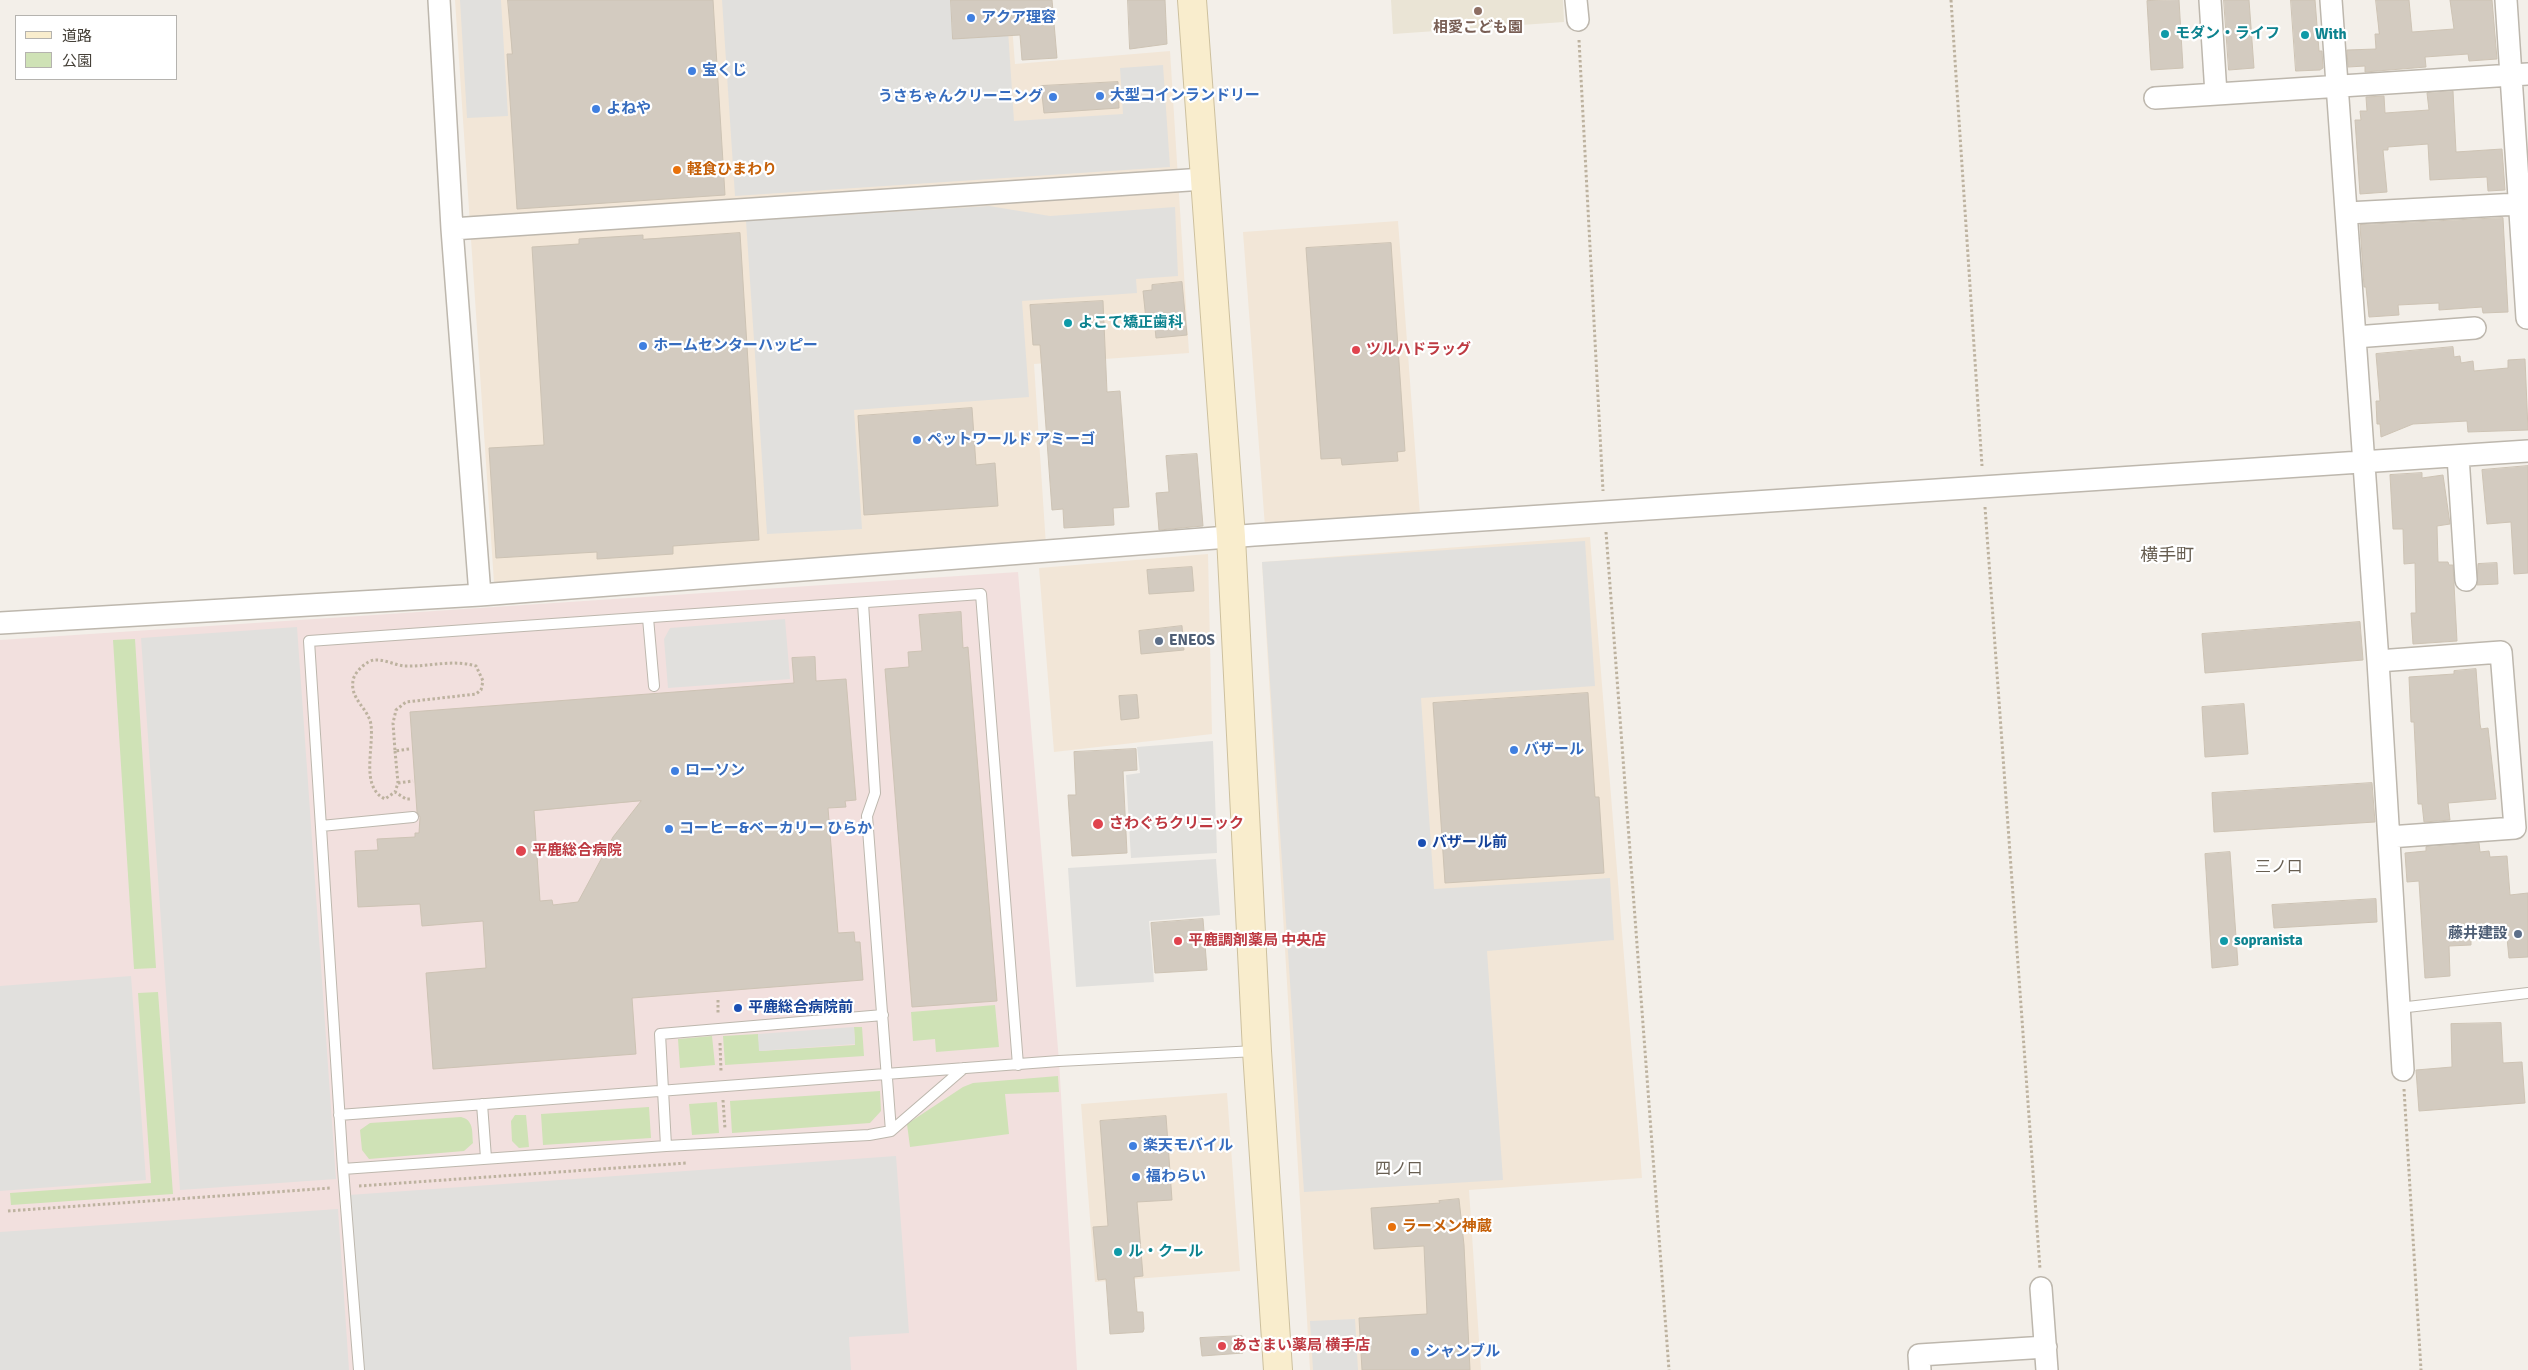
<!DOCTYPE html>
<html>
<head>
<meta charset="utf-8">
<style>
	body { margin:0 }
	#map { position:relative; width:2528px; height:1370px; overflow:hidden; background:#f3efe9; font-family:Signika,"Noto Sans JP",sans-serif }
	canvas { display:block }
	.legend { position:absolute; left:15px; top:15px; width:162px; height:65px; box-sizing:border-box; background:#fff; border:1px solid #b5b3af; margin:0; padding:6px 9px; list-style:none; font-size:15px; color:#454038 }
	.legend li { display:flex; align-items:center; gap:10px; height:25px }
	.legend b { width:25px; border:1px solid #b5b3af }
</style>
</head>
<body>
<div id="map">
<canvas width="2528" height="1370"></canvas>
<ul class="legend">
<li><b style="height:6px;background:#f9edcd"></b>道路</li>
<li><b style="height:14px;background:#cfe2b6"></b>公園</li>
</ul>
</div>
<script>
const g = document.querySelector('canvas').getContext('2d');
g.lineJoin = 'round';
function paint(path, color) { g.fillStyle = color; g.fill(path, 'evenodd'); }
function strokePath(path, color, width, dash) { g.strokeStyle = color; g.lineWidth = width; g.lineCap = dash ? 'butt' : 'round'; g.setLineDash(dash || []); g.stroke(path); }
function label(font, color, halo, rows, align = 'center') {
  g.font = font + ' Signika,"Noto Sans JP",sans-serif'; g.lineWidth = 4.5; g.setLineDash([]); g.textBaseline = 'middle'; g.strokeStyle = halo; g.fillStyle = color; for (const [text, x, y, turn = 0] of rows) {
    g.save(); g.translate(x, y); g.rotate((+turn || 0) * Math.PI / 180); g.textAlign = isNaN(turn) ? turn : align; if (halo) g.strokeText(text, 0, 0); g.fillText(text, 0, 0); g.restore();
  }
}
paint(new Path2D(`
	M455,0H1010L1015,64L1170,51L1189,353L1034,364L1046,546L494,583Z
	M1398,221L1420,515L1265,527L1243,232Z
	M1590,537L1642,1178L1469,1190L1481,1370H1310L1262,562Z
	M1208,554L1212,734L1054,752L1039,568Z
	M1227,1093L1240,1271L1095,1282L1081,1104Z`), '#f2e6d7');
paint(new Path2D(`
	M1391,0H1563L1564,22L1393,34Z`), '#eae4d5');
paint(new Path2D(`
	M1018,572L1059,1061L1077,1370H0V640Z`), '#f2e0de');
paint(new Path2D(`
	M135,639L156,968L134,969L113,640Z
	M158,992L173,1194L11,1205L10,1193L151,1183L138,993Z
	M995,1005L999,1047L936,1052L935,1039L913,1041L911,1012Z
	M854,1027H862L864,1056L725,1065L723,1036L758,1034L760,1051L855,1045Z
	M712,1036L715,1065L680,1068L678,1039Z
	M1058,1076L1059,1092L1005,1094L1009,1134L910,1147L907,1124L963,1087L973,1083Z
	M880,1091L881,1111L870,1123L732,1133L730,1101Z
	M717,1102L719,1133L692,1135L689,1104Z
	M649,1107L651,1138L543,1145L541,1114Z
	M515,1115H526L529,1147L519,1148L512,1141L511,1121Z
	M461,1117C474,1120 472,1132 473,1143L464,1151L369,1159L362,1150L360,1130L370,1123Z`), '#cfe2b6');
paint(new Path2D(`
	M460,0H501L508,116L467,118Z
	M722,0H1006L1014,121L1123,114L1120,68L1163,65L1170,167L735,196Z
	M989,206L1050,216L1175,207L1178,276L1136,279L1137,293L1022,301L1029,397L854,410L862,529L767,534L746,221Z
	M1585,541L1595,686L1421,698L1434,889L1610,878L1614,940L1487,951L1503,1180L1304,1192L1262,562Z
	M785,619L790,679L668,688L664,639L670,628Z
	M297,627L336,1179L180,1190L141,638Z
	M1213,741L1217,853L1131,858L1126,775L1140,773L1137,747Z
	M1216,859L1220,915L1149,921L1154,982L1076,987L1068,868Z
	M131,976L146,1180L0,1191V986Z
	M854,1027L855,1044L759,1051L758,1034Z
	M896,1156L909,1333L849,1337L851,1370H362L349,1195Z
	M338,1209L349,1370H0V1232Z
	M1355,1319L1358,1370H1313L1310,1321Z`), '#e1e0dd');
const building = new Path2D(`
	M508,0H713L725,195L517,209L507,54H512Z
	M951,0H1052L1057,58L1022,60L1020,35L953,39Z
	M1128,0H1165L1167,44L1130,49Z
	M2179,0L2183,68L2151,70L2147,1Z
	M2224,0H2249L2254,68L2229,70Z
	M2291,0H2315L2319,51H2322L2323,68L2320,70L2296,71Z
	M2376,0H2409L2412,32L2454,29L2450,0H2492L2497,59L2469,61L2468,54L2425,57L2426,67L2365,72V66L2348,67L2347,50L2376,49L2375,34H2379Z
	M1118,82L1119,108L1044,113L1041,86Z
	M2453,91L2456,152L2502,149L2505,190L2488,191L2487,177L2430,180L2428,144L2388,147V150H2383L2387,192L2360,194L2355,120H2361L2360,111H2367L2366,97L2384,96L2385,113L2429,110L2427,93Z
	M2503,218L2508,312L2483,313L2482,307L2439,310V303L2398,305L2399,315L2369,317L2366,287H2364L2360,225Z
	M740,233L759,540L673,546V554L597,559V552L496,558L489,448L544,445L532,247L579,244V239L643,235V239Z
	M1391,243L1405,451L1397,452L1398,461L1342,465L1341,458L1321,459L1306,248Z
	M1182,282L1187,335L1156,338L1155,328L1147,329L1143,291L1152,290V285Z
	M1103,301L1107,392L1120,391L1129,507L1113,508L1114,525L1064,528L1063,509L1052,510L1040,345H1033L1030,305Z
	M2453,347L2454,357L2460,356L2461,363L2473,361L2474,371L2508,368V360L2525,359L2528,430L2468,432L2467,421L2413,424L2381,437L2380,424H2377L2376,401H2380L2376,354Z
	M972,408L976,465L995,463L998,506L864,515L858,416Z
	M1197,454L1203,526L1159,530L1156,493L1169,492L1166,456Z
	M2528,466V573L2514,574L2511,522L2487,524L2482,470Z
	M2422,473V478L2443,475L2450,524L2437,526L2438,562H2448L2449,565H2453L2457,641L2413,644L2411,613H2416L2415,563L2404,564L2403,529H2393L2390,475Z
	M2497,563L2498,584L2477,585L2478,564Z
	M1192,567L1194,591L1149,594L1147,570Z
	M961,612L963,648L968,647L997,1001L912,1007L885,669L909,667L908,652L922,651L919,615Z
	M2360,622L2363,660L2205,673L2202,634Z
	M1182,626L1184,650L1141,654L1139,631Z
	M815,657L816,681L846,679L856,800L845,801L846,807L828,808L838,933L854,932L855,942H860L863,980L632,998L636,1054L433,1069L426,973L486,968L483,921L422,926L420,904L358,907L355,851L378,850L377,839L415,837V833H419L420,817L417,812L410,712L794,683L792,658ZM641,801L613,837L578,902L553,905L552,900L540,901L534,811Z
	M2476,669L2480,724L2481,729L2488,728L2496,799L2448,803L2450,820L2424,822L2422,804H2418L2414,722H2411L2409,677L2454,674V671Z
	M1588,693L1595,797H1599L1604,873L1445,883L1433,703Z
	M1137,695L1139,718L1121,720L1119,696Z
	M2244,704L2248,754L2205,757L2202,707Z
	M1136,749L1137,770L1123,771L1127,853L1072,856L1068,795H1076L1074,752Z
	M2372,783L2375,822L2214,832L2212,793Z
	M2479,843L2480,852L2489,851L2490,857L2507,856L2510,895L2528,893V957L2509,958L2507,938L2471,940V945L2449,946L2450,976L2425,978L2419,881L2407,882L2405,853L2426,851V847Z
	M2230,852L2238,965L2212,968L2205,854Z
	M2376,899L2377,922L2274,928L2272,905Z
	M1203,919L1207,970L1155,973L1151,923Z
	M2501,1023L2503,1063L2522,1062L2525,1103L2419,1111L2416,1070L2452,1067L2451,1024Z
	M1166,1116L1172,1200L1137,1202L1143,1276L1134,1277L1137,1312H1143L1144,1329L1143,1332L1110,1334L1106,1279L1098,1280L1093,1227L1108,1226L1100,1121Z
	M1459,1199L1464,1245L1470,1370H1362L1359,1318L1427,1314L1424,1246L1374,1249L1371,1208L1440,1203L1439,1201Z
	M1242,1336L1243,1353L1202,1356L1200,1338Z`);
paint(building, '#d3cbc0');
strokePath(building, '#cdc3b4', 1);
const lane = new Path2D(`
	M863,603L875,793L867,816L891,1131
	M648,618L654,686
	M321,826L413,817
	M2399,1008L2528,993
	M482,1104L486,1158
	M339,1115L1059,1061L1256,1051
	M666,1146L660,1034L883,1015
	M343,1169L666,1146L869,1135L891,1131L964,1068
	M359,1370L343,1169L309,641L981,594L1018,1065`);
const street = new Path2D(`
	M439,0L452,229L480,595
	M1576,0L1578,20
	M2210,0L2216,94
	M2331,0L2378,661L2403,1070
	M2506,0L2527,318
	M2155,98L2528,74
	M2347,213L2519,204
	M452,229L1204,179
	M2355,337L2475,328
	M2458,456L2466,580
	M0,623L480,595L1254,535L2528,451
	M2378,661L2501,652L2515,828L2389,837
	M2041,1288L2047,1370
	M1920,1370L1919,1355L2046,1347`);
const secondary = new Path2D(`
	M1192,0L1231,537L1257,1051L1278,1370`);
strokePath(lane, '#bdb7ad', 12);
strokePath(street, '#bdb7ad', 24);
strokePath(secondary, '#cdc09e', 30);
strokePath(new Path2D(`
	M1951,0L1982,466
	M1579,40L1603,491
	M1985,507L2040,1269
	M1606,532L1669,1370
	M409,749L395,751L393,723L396,710L406,702L476,694L481,690L483,681L476,666C453,659 429,667 404,666C395,665 384,659 374,660C367,661 357,670 354,677C347,698 369,708 371,725C374,749 360,787 385,799L395,792L406,799H412
	M395,751L398,783L395,792
	M398,783L413,781
	M718,1000V1014
	M720,1043L721,1071
	M2404,1089L2421,1370
	M723,1100L725,1129
	M359,1186L687,1163
	M8,1211L331,1188`), '#bdb29f', 3, [2.5, 2.5]);
strokePath(lane, '#fff', 10);
strokePath(street, '#fff', 21);
strokePath(secondary, '#f9edcd', 28);
for (const [x, y, r, color] of [
	[1478,11,5,"#8d6e63"],
	[971,18,5,"#3f7fe0"],
	[2165,34,5,"#0f9aa8"],
	[2305,35,5,"#0f9aa8"],
	[692,71,5,"#3f7fe0"],
	[1100,96,5,"#3f7fe0"],
	[1053,97,5,"#3f7fe0"],
	[596,109,5,"#3f7fe0"],
	[677,170,5,"#e8710a"],
	[1068,323,5,"#0f9aa8"],
	[643,346,5,"#3f7fe0"],
	[1356,350,5,"#e0444e"],
	[917,440,5,"#3f7fe0"],
	[1159,641,5,"#5c6f8a"],
	[1514,750,5,"#3f7fe0"],
	[675,771,5,"#3f7fe0"],
	[1098,824,6,"#e0444e"],
	[669,829,5,"#3f7fe0"],
	[1422,843,5,"#1a4fb4"],
	[521,851,6,"#e0444e"],
	[2518,934,5,"#5c6f8a"],
	[1178,941,5,"#e0444e"],
	[2224,941,5,"#0f9aa8"],
	[738,1008,5,"#1a4fb4"],
	[1133,1146,5,"#3f7fe0"],
	[1136,1177,5,"#3f7fe0"],
	[1392,1227,5,"#e8710a"],
	[1118,1252,5,"#0f9aa8"],
	[1222,1346,5,"#e0444e"],
	[1415,1352,5,"#3f7fe0"]
]) { const dot = new Path2D(); dot.arc(x, y, r, 0, 2 * Math.PI); g.fillStyle = color; g.fill(dot); strokePath(dot, '#fff', 2); }
label('bold 15px', '#366cbe', '#fff', [
	["アクア理容",981,18],
	["宝くじ",702,71],
	["大型コインランドリー",1110,96],
	["うさちゃんクリーニング",1043,97,"right"],
	["よねや",606,109],
	["ホームセンターハッピー",653,346],
	["ペットワールド アミーゴ",927,440],
	["バザール",1524,750],
	["ローソン",685,771],
	["コーヒー&ベーカリー ひらか",679,829],
	["楽天モバイル",1143,1146],
	["福わらい",1146,1177],
	["シャンブル",1425,1352]
], 'left');
label('bold 15px', '#785e54', '#fff', [
	["相愛こども園",1478,28]
]);
label('bold 15px', '#0d838f', '#fff', [
	["モダン・ライフ",2175,34],
	["With",2315,35],
	["よこて矯正歯科",1078,323],
	["sopranista",2234,941],
	["ル・クール",1128,1252]
], 'left');
label('bold 15px', '#c56008', '#fff', [
	["軽食ひまわり",687,170],
	["ラーメン神蔵",1402,1227]
], 'left');
label('bold 15px', '#be3a42', '#fff', [
	["ツルハドラッグ",1366,350],
	["さわぐちクリニック",1109,824],
	["平鹿総合病院",532,851],
	["平鹿調剤薬局 中央店",1188,941],
	["あさまい薬局 横手店",1232,1346]
], 'left');
label('bold 15px', '#4e5e75', '#fff', [
	["ENEOS",1169,641],
	["藤井建設",2508,934,"right"]
], 'left');
label('bold 15px', '#164399', '#fff', [
	["バザール前",1432,843],
	["平鹿総合病院前",748,1008]
], 'left');
label('16px', '#675e51', '#fff', [
	["三ノ口",2279,868],
	["四ノ口",1399,1170]
]);
label('18px', '#675e51', '#fff', [
	["横手町",2167,556]
]);
</script>
</body>
</html>
